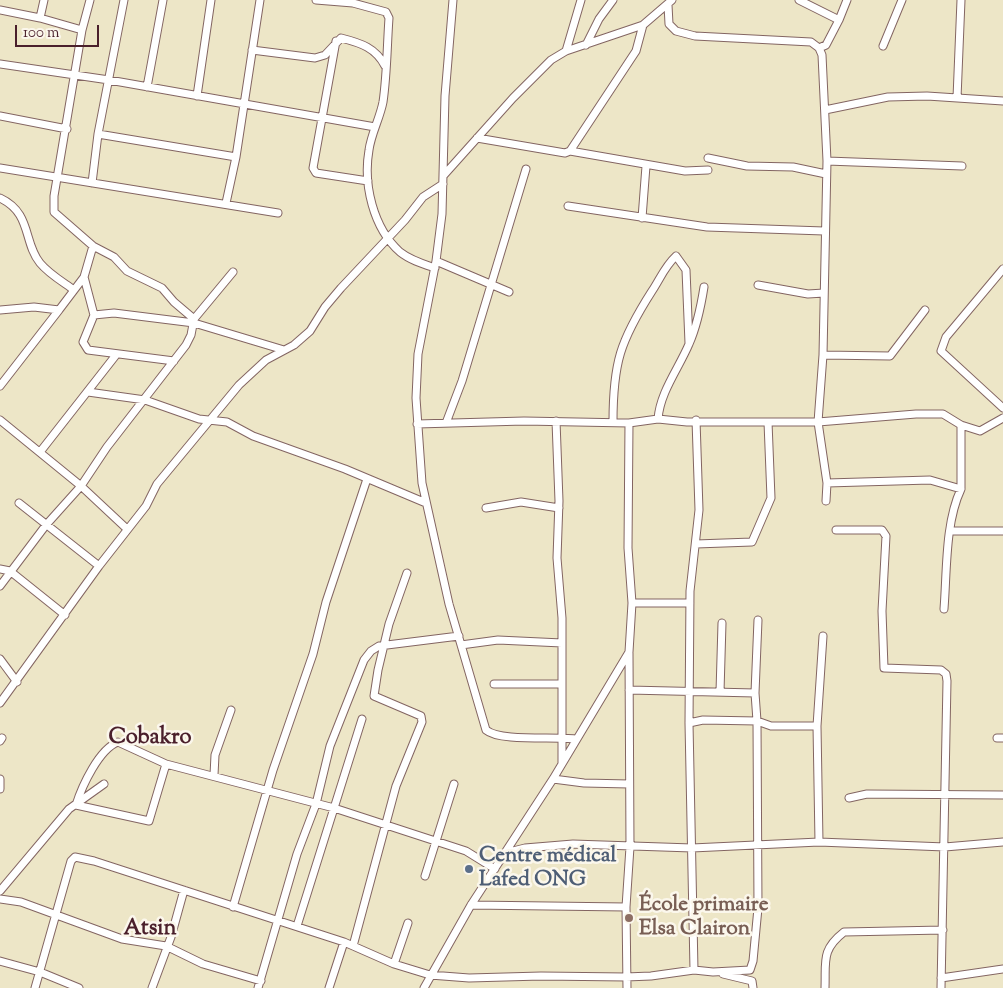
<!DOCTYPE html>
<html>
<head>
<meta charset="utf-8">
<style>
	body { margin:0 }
	#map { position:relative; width:1003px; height:988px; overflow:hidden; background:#ede6c7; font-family:"Sorts Mill Goudy",serif }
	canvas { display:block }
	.scale { position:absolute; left:15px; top:25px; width:84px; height:22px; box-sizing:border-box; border:2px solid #4a1f2b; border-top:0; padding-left:6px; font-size:15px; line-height:18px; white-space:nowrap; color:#4a1f2b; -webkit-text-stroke:4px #fbf7ec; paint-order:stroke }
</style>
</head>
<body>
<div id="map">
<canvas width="1003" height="988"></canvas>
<div class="scale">100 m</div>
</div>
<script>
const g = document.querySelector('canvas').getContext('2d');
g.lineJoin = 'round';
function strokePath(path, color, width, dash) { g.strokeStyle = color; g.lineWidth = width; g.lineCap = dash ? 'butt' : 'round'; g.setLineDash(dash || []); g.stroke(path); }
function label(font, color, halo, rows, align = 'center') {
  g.font = font + ' "Sorts Mill Goudy",serif'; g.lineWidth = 5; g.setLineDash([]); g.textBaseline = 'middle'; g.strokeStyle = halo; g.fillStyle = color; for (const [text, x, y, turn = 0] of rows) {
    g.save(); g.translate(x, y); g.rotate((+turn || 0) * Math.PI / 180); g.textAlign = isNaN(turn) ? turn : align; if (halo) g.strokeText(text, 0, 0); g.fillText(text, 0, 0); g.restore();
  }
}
const minor = new Path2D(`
	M90,0L82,30L54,196V212L93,246L114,257L127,271L162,288L174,302L194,319
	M316,0L353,3L386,12L389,18C387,46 387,75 383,102C380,118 371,134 369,150C363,184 373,228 400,252C410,260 423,264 435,268
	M453,0L445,96L442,214L436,261L418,354L416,398L422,483L449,604L486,730C500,742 555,736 575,739
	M799,0L839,20L826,45L819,48
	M668,5L669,24L676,31L695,36L811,42L819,48L822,55L827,161L823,355L818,422L827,483L826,501
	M0,10L40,18L82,30
	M40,18L44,0
	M839,20L847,0
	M336,41L313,168L316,173L368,181
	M586,45L599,19L613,0
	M883,46L902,0
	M252,50L315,58L325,55L341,38C361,43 376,48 385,66
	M566,51L581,0
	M0,64L109,80L375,127
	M147,87L163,0
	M197,96L211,0
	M957,98L961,0
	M825,110L888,97L927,96L1003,101
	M0,116L67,129
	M98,134L236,157
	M477,138L565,153L570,151L636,51L643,25
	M570,151L685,171L708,170
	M708,158L747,166L793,167L826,174
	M827,161L962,166
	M0,168L278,213
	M444,175L513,98L551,60L566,51L643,25L672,0
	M92,183L98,134L124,0
	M0,198C32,213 23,242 40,263C49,274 63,282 74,290
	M226,203L236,157L260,0
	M568,206L707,227L824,231
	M642,218L646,166
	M436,261L509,292
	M1003,269L946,337L941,351L1003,408
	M84,277L93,246
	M758,285L808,294L824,293
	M0,310L34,307L59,310L84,277L94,315L114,313L194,323L284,350
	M94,315L83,342L88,350L174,361
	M823,355L890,356L925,310
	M0,386L59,310
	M88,392L145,400L199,419L227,422L253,436L345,469L426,503
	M658,419C660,392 679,368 689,344C697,326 701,306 704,287
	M0,420L81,486L127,529
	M556,421L559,501L557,558L562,618V763
	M613,422C613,363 620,341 652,291C660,279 665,266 676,256L686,270L689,343
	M446,423L462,381L526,169
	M417,424L524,421L629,423L658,419L687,422H818L916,414H943L961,425L980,431L1003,418
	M40,452L116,355
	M827,483L930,480L961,489V425
	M19,503L99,566
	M486,508L521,502L559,508
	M836,530H882L886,536L882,611L884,668L941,670L946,674L947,681L941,988
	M951,531H1003
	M696,544L752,542L771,498L768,422
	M0,569L10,571L65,615
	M0,586L46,525L81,486L107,447L186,345L191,335L194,319L233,272
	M632,603H690
	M944,609C947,571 945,523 961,489
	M461,645L498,640L562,643
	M0,659L17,682
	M494,684H562
	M629,690L755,693
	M720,692L722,623
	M0,703L99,566L146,506L157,484L239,385L266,360L294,345L310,331L325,307L341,288L405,220L423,197L443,184
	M689,723L703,720L757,721L771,726H817
	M997,738H1003
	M0,741L2,738
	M214,775L215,755L231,710
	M0,779V789
	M553,779L584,783L629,784
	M849,798L867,794L1003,795
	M76,805C82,786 99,749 118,742L166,764L334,808L466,851L495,869
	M76,805L149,821L166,764
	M819,842L817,726L823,636
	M505,853L525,848L573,844L692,848L819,842L945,847L1003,842
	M425,876L454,784
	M0,891L69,809L104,784
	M0,899L21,902L122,939L166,946L203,964L261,981
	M471,905L626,907
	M233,907L273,770L313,654L326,602L367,479
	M297,926L362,719
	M353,946L396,786L422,722L421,716L374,696L378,670L389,624L407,573
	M0,961L40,972L79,988
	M394,964L408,923
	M694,970L689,723L690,591L699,510L696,420
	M723,974L752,981L753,988
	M941,978L1003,969
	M35,988L71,861L75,857L94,861L344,942L394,964L430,975L469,978L541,976L626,977L651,976L694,970L713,972L750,970L753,961L758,908L757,721L755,693L758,620
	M152,988L171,937L184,890
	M258,988L297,854L316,804L330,746L364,660L371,651L379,646L459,636
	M329,988L344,942
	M424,988L471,905L553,779L629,652L632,603L628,548L629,423
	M627,988L626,907L630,847L629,653
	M825,988C826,961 821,950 844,932L943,930`);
strokePath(minor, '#836562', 9);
strokePath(minor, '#fff', 7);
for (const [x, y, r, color] of [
	[469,869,5,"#5c6f8a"],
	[629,918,5,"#8d6e63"]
]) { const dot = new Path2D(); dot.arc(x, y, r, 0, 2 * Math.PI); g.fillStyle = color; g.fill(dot); strokePath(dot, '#fbf7ec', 2); }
label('bold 21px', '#4e5e75', '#fbf7ec', [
	["Centre médical",479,857],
	["Lafed ONG",479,881]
], 'left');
label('bold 21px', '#785e54', '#fbf7ec', [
	["École primaire",639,906],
	["Elsa Clairon",639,930]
], 'left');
label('bold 22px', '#4a1f2b', '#fbf7ec', [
	["Cobakro",150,739],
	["Atsin",150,930]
]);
</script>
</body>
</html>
